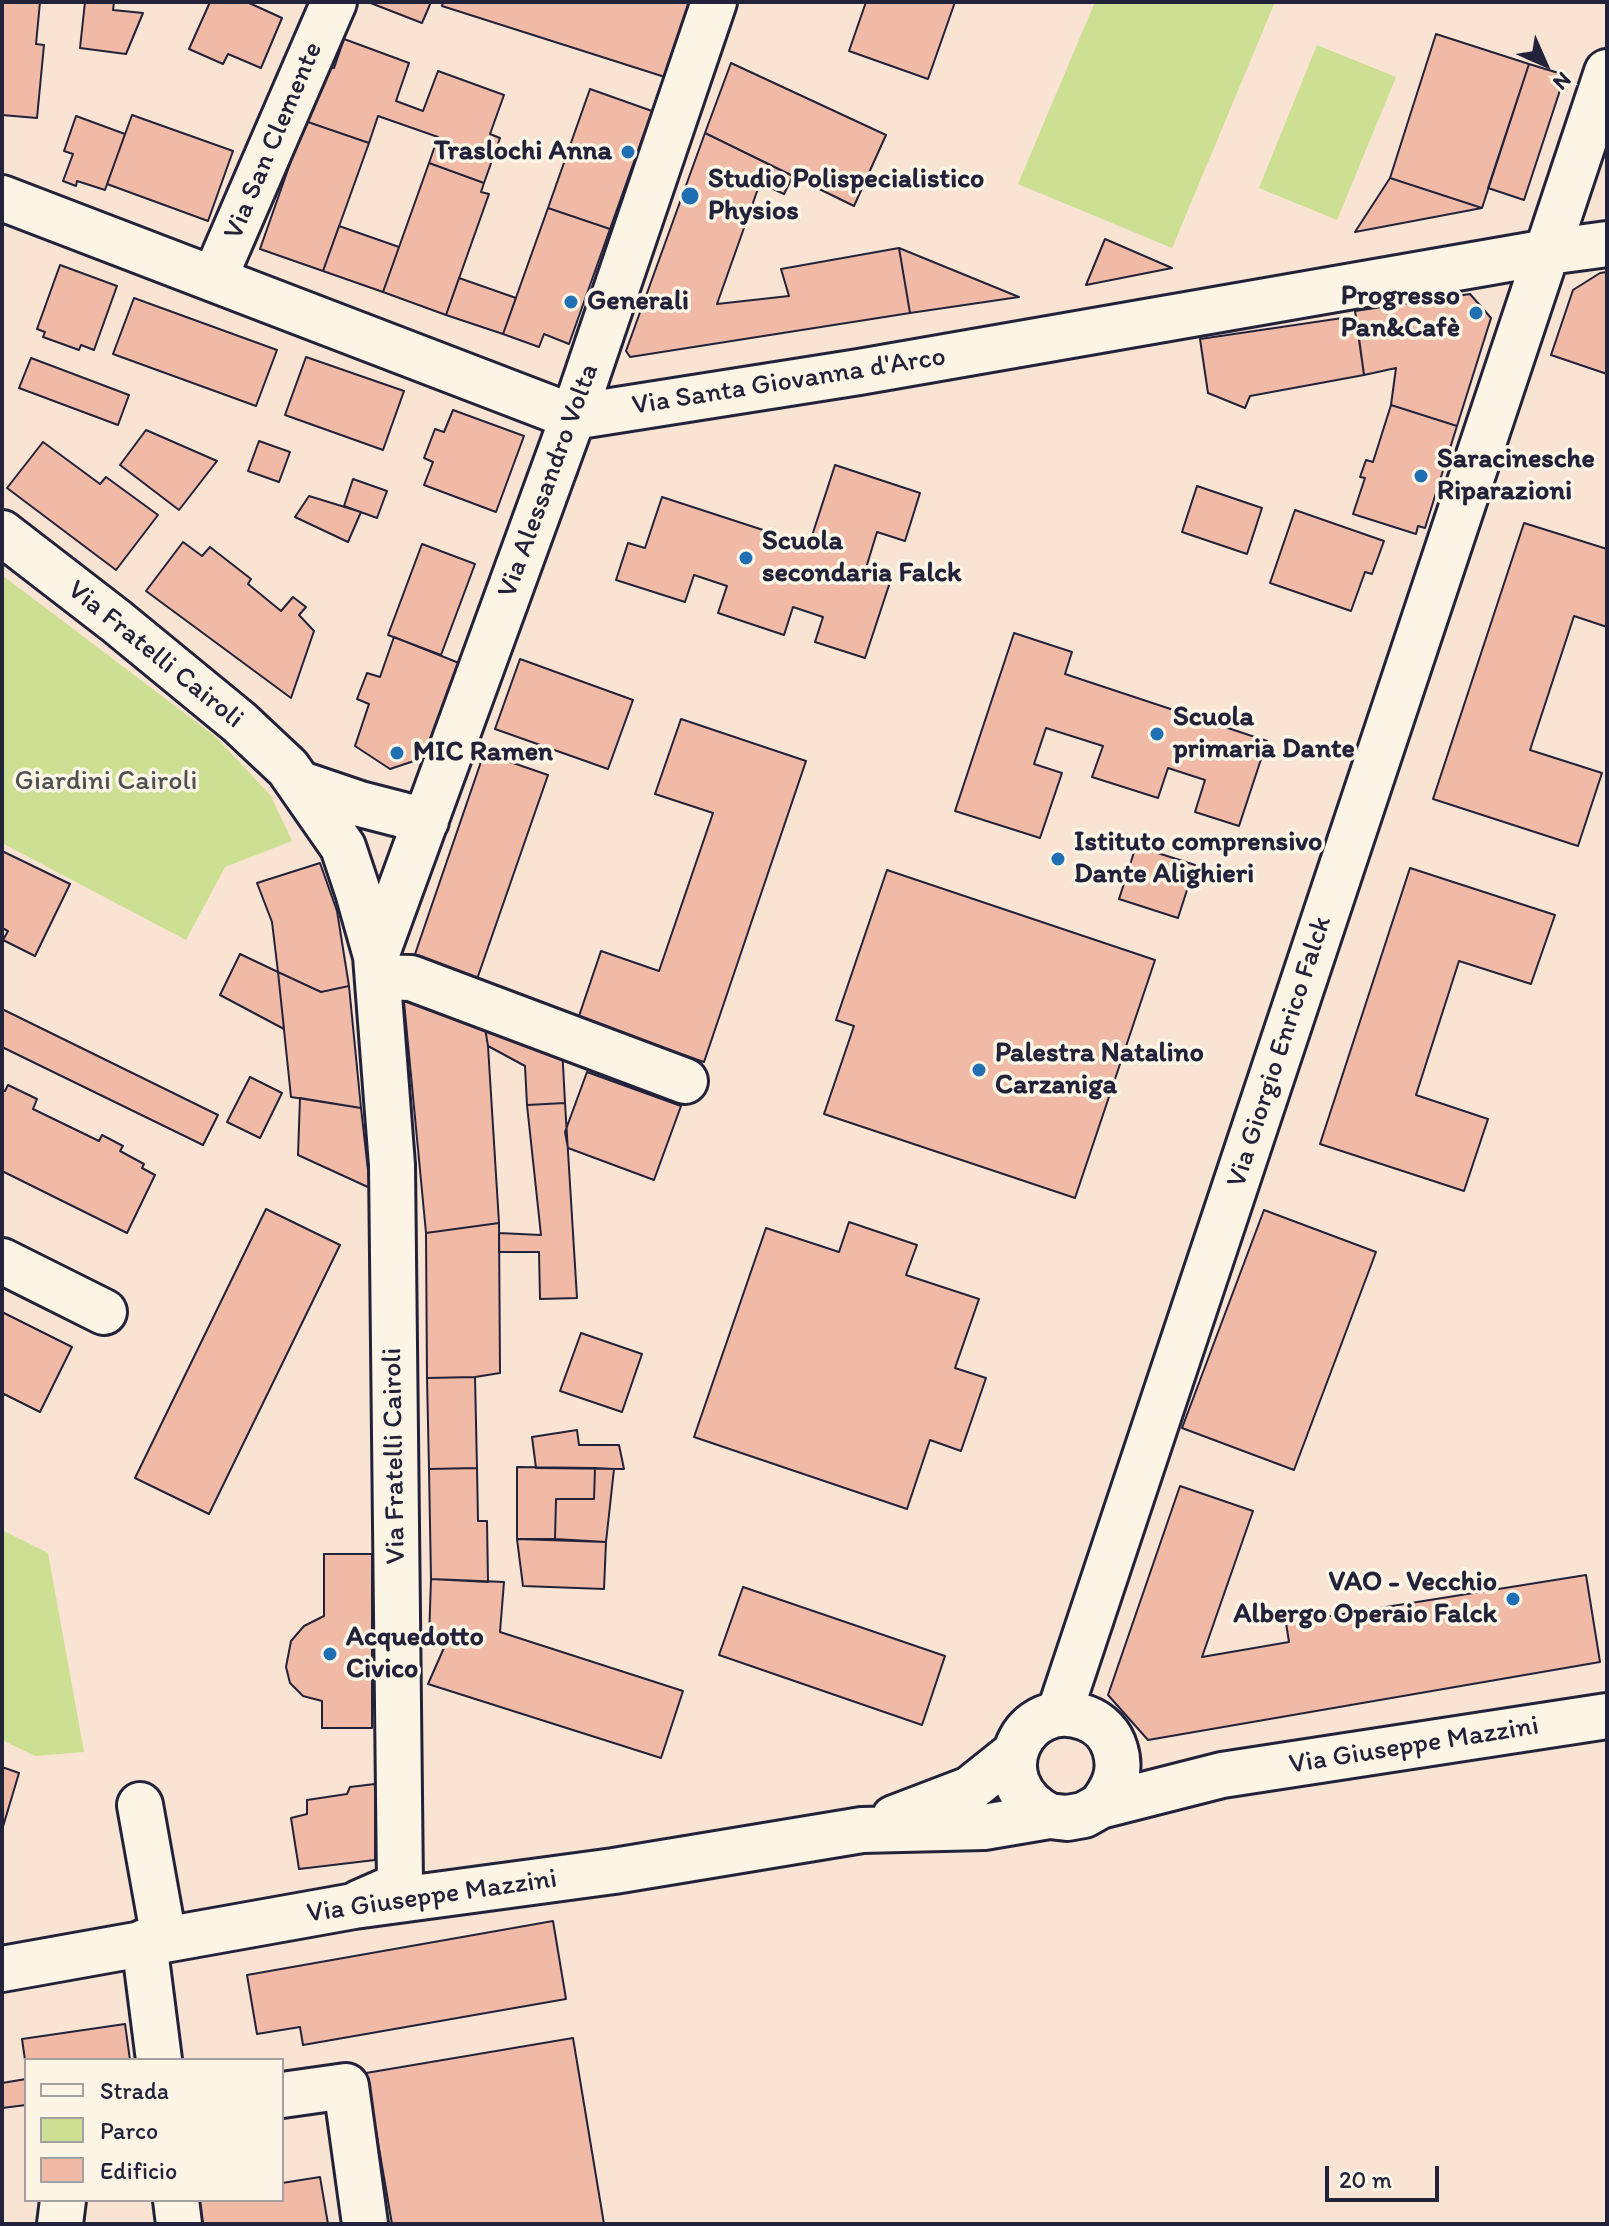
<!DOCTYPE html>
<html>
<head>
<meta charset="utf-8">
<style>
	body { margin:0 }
	#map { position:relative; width:1609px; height:2226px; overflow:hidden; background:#f9e3d2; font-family:Itim,sans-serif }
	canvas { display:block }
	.frame { position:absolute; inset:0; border:4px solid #22223b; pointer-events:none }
	.legend { position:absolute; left:24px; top:2058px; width:260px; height:144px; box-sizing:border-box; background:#fcf5e5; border:2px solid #a5a1a1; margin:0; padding:10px 14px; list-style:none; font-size:24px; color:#22223b }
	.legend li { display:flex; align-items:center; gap:16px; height:40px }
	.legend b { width:40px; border:2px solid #a5a1a1 }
	.north { position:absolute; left:1505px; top:24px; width:80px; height:80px; -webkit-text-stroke:6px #fcf5e5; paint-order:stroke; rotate:135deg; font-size:22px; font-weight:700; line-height:32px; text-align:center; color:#22223b }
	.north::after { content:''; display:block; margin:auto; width:28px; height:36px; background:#22223b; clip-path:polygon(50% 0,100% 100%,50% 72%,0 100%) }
	.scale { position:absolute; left:1325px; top:2166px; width:114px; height:36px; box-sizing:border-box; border:4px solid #22223b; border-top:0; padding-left:10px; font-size:24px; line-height:28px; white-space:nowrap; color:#22223b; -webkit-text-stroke:6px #fcf5e5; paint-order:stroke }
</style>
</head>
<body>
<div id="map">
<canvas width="1609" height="2226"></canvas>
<div class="frame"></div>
<ul class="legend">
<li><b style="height:10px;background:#fcf5e5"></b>Strada</li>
<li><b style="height:22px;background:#cddf93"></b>Parco</li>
<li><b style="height:22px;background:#f1baa6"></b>Edificio</li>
</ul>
<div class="north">N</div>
<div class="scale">20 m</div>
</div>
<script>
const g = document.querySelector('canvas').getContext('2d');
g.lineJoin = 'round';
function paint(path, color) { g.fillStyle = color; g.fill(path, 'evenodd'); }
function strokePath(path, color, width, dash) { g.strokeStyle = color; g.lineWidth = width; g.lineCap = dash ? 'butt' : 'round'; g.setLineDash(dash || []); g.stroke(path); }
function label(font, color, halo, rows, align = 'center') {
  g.font = font + ' Itim,sans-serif'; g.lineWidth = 7; g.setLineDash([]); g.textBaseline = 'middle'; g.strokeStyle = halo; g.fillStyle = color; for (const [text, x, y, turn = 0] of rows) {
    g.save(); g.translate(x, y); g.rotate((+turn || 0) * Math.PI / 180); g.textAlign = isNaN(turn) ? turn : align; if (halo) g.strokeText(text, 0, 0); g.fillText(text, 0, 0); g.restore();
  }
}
paint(new Path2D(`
	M1095,2H1275L1172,248L1018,184Z
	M1317,45L1396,77L1337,220L1259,188Z
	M2,575L216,737L271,796L292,841L225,867L186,940L2,843Z
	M2,1530L48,1553L84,1752L35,1756L2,1740Z`), '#cddf93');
const building = new Path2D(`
	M2,2H40L36,44L44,45L37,118L2,115Z
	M85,2H114L113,10L143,13L126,54L80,48Z
	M210,2H247L282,18L261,68L228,54L223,64L189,49Z
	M368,2H431L422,23Z
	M443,2H685L691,4L668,78L442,6Z
	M866,2H955L928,79L849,51Z
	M1436,34L1529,64L1482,208L1390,178Z
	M344,39L409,63L396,101L423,111L438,71L504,95L490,134L500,138L484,183L429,163L438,137L378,116L369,143L305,121L325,65L334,68Z
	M731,63L886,135L854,206L705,133Z
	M1529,64L1565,75L1524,200L1488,188Z
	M590,89L652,111L610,229L548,208Z
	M132,115L233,151L208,221L107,184Z
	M76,116L125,134L105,190L77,181L76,186L63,181L73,154L64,151Z
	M305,121L369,143L323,271L260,249Z
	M705,133L793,176L784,194L760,183L717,304L789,296L781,269L899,248L910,313L630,357L626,351Z
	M429,163L484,183L481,192L489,194L446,315L383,292Z
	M1390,178L1482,208L1355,232Z
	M548,208L610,229L569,344L544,334L539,347L503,334Z
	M339,226L399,247L383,292L323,271Z
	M1105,239L1172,268L1086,285Z
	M899,248L1019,297L910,313Z
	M60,265L117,286L94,350L81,345L79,350L43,337L45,332L37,329Z
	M1607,272V374L1551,355L1573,290L1600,273Z
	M459,278L516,298L503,334L446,315Z
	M1470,294L1491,318L1457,426L1391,405L1396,368L1364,375L1355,311Z
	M134,298L277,350L256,406L113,354Z
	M1356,316L1364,375L1250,396L1245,408L1208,393L1200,339Z
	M306,357L404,391L383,450L285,415Z
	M31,358L129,395L118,425L19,388Z
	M1391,405L1457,426L1425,528L1418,526L1416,534L1353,514L1365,478L1360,477L1366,460L1373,462Z
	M453,410L524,436L496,512L424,485L433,462L424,458L435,429L444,432Z
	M146,430L217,461L179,510L120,465Z
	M259,441L290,452L279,482L248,471Z
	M43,442L100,484L106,477L158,515L116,570L7,488Z
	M835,465L920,493L905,541L877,532L866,568L892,576L865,658L815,642L823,617L793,607L784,635L718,613L727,586L694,575L685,602L616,580L628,543L645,548L662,497L809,545Z
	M353,479L387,491L377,518L344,506Z
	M1197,486L1262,508L1247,554L1182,532Z
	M309,496L361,512L348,542L295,517Z
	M1295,510L1384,541L1372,574L1365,572L1351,611L1270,583Z
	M1524,523L1607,549V627L1574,616L1530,750L1602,773L1578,846L1433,799Z
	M183,542L202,556L210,547L251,579L248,584L281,611L293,597L306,607L299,615L314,631L291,698L146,591Z
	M422,544L475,564L441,655L388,635Z
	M1014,633L1072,652L1065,674L1267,741L1239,826L1195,812L1205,780L1168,768L1158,798L1092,777L1103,746L1046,728L1034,764L1062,773L1040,838L955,811Z
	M394,637L459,663L423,758L390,769L355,746L369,704L357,699L367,673L380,677Z
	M520,659L633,700L608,769L495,729Z
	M681,719L806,761L704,1062L578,1019L601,951L659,971L713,813L655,794Z
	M484,753L548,775L476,982L413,960Z
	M1136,846L1195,865L1178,918L1119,899Z
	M2,851L70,884L35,956L3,940L8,931L2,928Z
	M320,863L337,911L349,986L321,992L278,972L272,922L257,883Z
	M1410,868L1555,915L1531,984L1459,961L1416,1095L1488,1119L1464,1191L1320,1144Z
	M887,870L1155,960L1075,1198L824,1114L854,1026L836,1020Z
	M240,954L278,972L284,1029L220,995Z
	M278,972L321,992L349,986L361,1108L291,1097Z
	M419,991L483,1016L488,1046L499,1223L426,1233L404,1002Z
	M2,1009L218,1115L203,1145L2,1047Z
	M483,1016L562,1046L565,1103L527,1105L525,1066L488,1046Z
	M587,1072L681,1106L654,1180L568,1148L565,1132Z
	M250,1077L282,1093L260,1138L227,1122Z
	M8,1085L37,1099L33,1109L99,1141L102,1135L123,1146L120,1151L144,1164L142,1168L155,1175L127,1233L2,1171V1090L5,1091Z
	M300,1098L361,1108L370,1188L298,1155Z
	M565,1103L577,1298L540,1299L539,1252H499V1233L541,1235L527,1105Z
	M266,1209L340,1245L209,1514L135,1478Z
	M1264,1210L1376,1252L1294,1470L1182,1428Z
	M849,1222L917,1245L906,1275L979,1299L955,1368L986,1378L961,1451L930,1440L907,1509L694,1437L766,1228L839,1252Z
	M499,1223L500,1373L475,1377L427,1378L426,1233Z
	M2,1312L72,1347L40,1412L4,1394L2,1399Z
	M581,1333L642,1354L622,1412L560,1391Z
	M475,1377L477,1468L429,1469L427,1378Z
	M577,1430L579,1445H619L624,1469L536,1468L532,1437Z
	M517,1467L595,1468L594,1499H556L555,1539H517Z
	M477,1468L478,1521H487L488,1582L431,1579L429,1469Z
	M595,1468L614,1469L606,1542L555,1539L556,1499H594Z
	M1180,1486L1253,1511L1202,1657L1289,1642L1286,1623L1586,1575L1600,1662L1148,1740L1108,1695Z
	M517,1539L606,1542L604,1589L523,1586Z
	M324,1554H372V1728H322V1701L303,1696L290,1683L286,1667L291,1641L304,1626L324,1616Z
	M431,1579L504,1582L500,1632L683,1691L661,1758L428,1684L447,1641L429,1638Z
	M743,1587L945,1656L922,1725L719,1655Z
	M2,1767L19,1773L2,1830Z
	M375,1784V1860L299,1869L291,1818L307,1814V1800L347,1794L350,1787Z
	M553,1921L566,1999L303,2045L300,2027L257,2034L247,1975Z
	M125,2024L130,2060H26V2067L22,2039Z
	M573,2038L604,2224H392L366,2073Z
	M26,2079V2105L2,2108V2083Z
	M320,2177L328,2224H197L193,2200H282V2183Z`);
paint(building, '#f1baa6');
strokePath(building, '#22223b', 2);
const minor = new Path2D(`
	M2,198L573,417L859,372L1548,252L1607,244
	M214,279L334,2
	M2,533L116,621L239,722L288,768L343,847L358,892L376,956L392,1165L400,1885L359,1903
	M301,784L360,804L426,821
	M376,956L573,417L714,2
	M378,977L411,978L685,1081
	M2,1261L104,1312
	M1059,1714L1607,72
	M140,1805L164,1939
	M1049,1816C980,1780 1024,1694 1086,1718C1100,1723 1111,1735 1115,1749C1122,1771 1114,1789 1100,1806
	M894,1818L970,1789L1015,1753
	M144,1942L159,2060
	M2,1969L354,1906L614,1871L862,1830L984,1827L1049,1816L1067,1818L1084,1815L1100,1806L1222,1775L1607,1716
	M282,2095L346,2086L365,2224
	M176,2200L179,2224
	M60,2224L63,2200`);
strokePath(minor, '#22223b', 50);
strokePath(minor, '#fcf5e5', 44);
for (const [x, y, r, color] of [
	[628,152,8,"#1f6fb2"],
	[690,196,10,"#1f6fb2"],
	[571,302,8,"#1f6fb2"],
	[1476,313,8,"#1f6fb2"],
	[1421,476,8,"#1f6fb2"],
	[746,558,8,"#1f6fb2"],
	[1157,734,8,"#1f6fb2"],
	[397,753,8,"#1f6fb2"],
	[1058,859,8,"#1f6fb2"],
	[979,1070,8,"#1f6fb2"],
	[1513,1599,8,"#1f6fb2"],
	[330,1654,8,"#1f6fb2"]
]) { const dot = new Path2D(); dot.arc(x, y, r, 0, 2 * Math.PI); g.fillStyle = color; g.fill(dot); strokePath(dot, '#fcf5e5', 3); }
label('28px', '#22223b', '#fcf5e5', [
	["Via San Clemente",274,141,-67],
	["Via Santa Giovanna d'Arco",789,382,-9],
	["Via Alessandro Volta",549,481,-70],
	["Via Fratelli Cairoli",155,655,39],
	["Via Giorgio Enrico Falck",1280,1052,-72],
	["Via Fratelli Cairoli",395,1456,-91],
	["Via Giuseppe Mazzini",1414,1746,-9],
	["Via Giuseppe Mazzini",432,1897,-8]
]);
label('bold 28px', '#22223b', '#fcf5e5', [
	["Traslochi Anna",612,152,"right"],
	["Studio Polispecialistico",708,180],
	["Physios",708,212],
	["Progresso",1460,297,"right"],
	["Pan&Cafè",1460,329,"right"],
	["Generali",587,302],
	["Saracinesche",1437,460],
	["Riparazioni",1437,492],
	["Scuola",762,542],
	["secondaria Falck",762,574],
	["Scuola",1173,718],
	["primaria Dante",1173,750],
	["MIC Ramen",413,753],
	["Istituto comprensivo",1074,843],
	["Dante Alighieri",1074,875],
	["Palestra Natalino",995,1054],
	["Carzaniga",995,1086],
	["VAO - Vecchio",1497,1583,"right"],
	["Albergo Operaio Falck",1497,1615,"right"],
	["Acquedotto",346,1638],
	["Civico",346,1670]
], 'left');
label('28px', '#4d5151', '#fcf5e5', [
	["Giardini Cairoli",106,782]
]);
</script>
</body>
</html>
